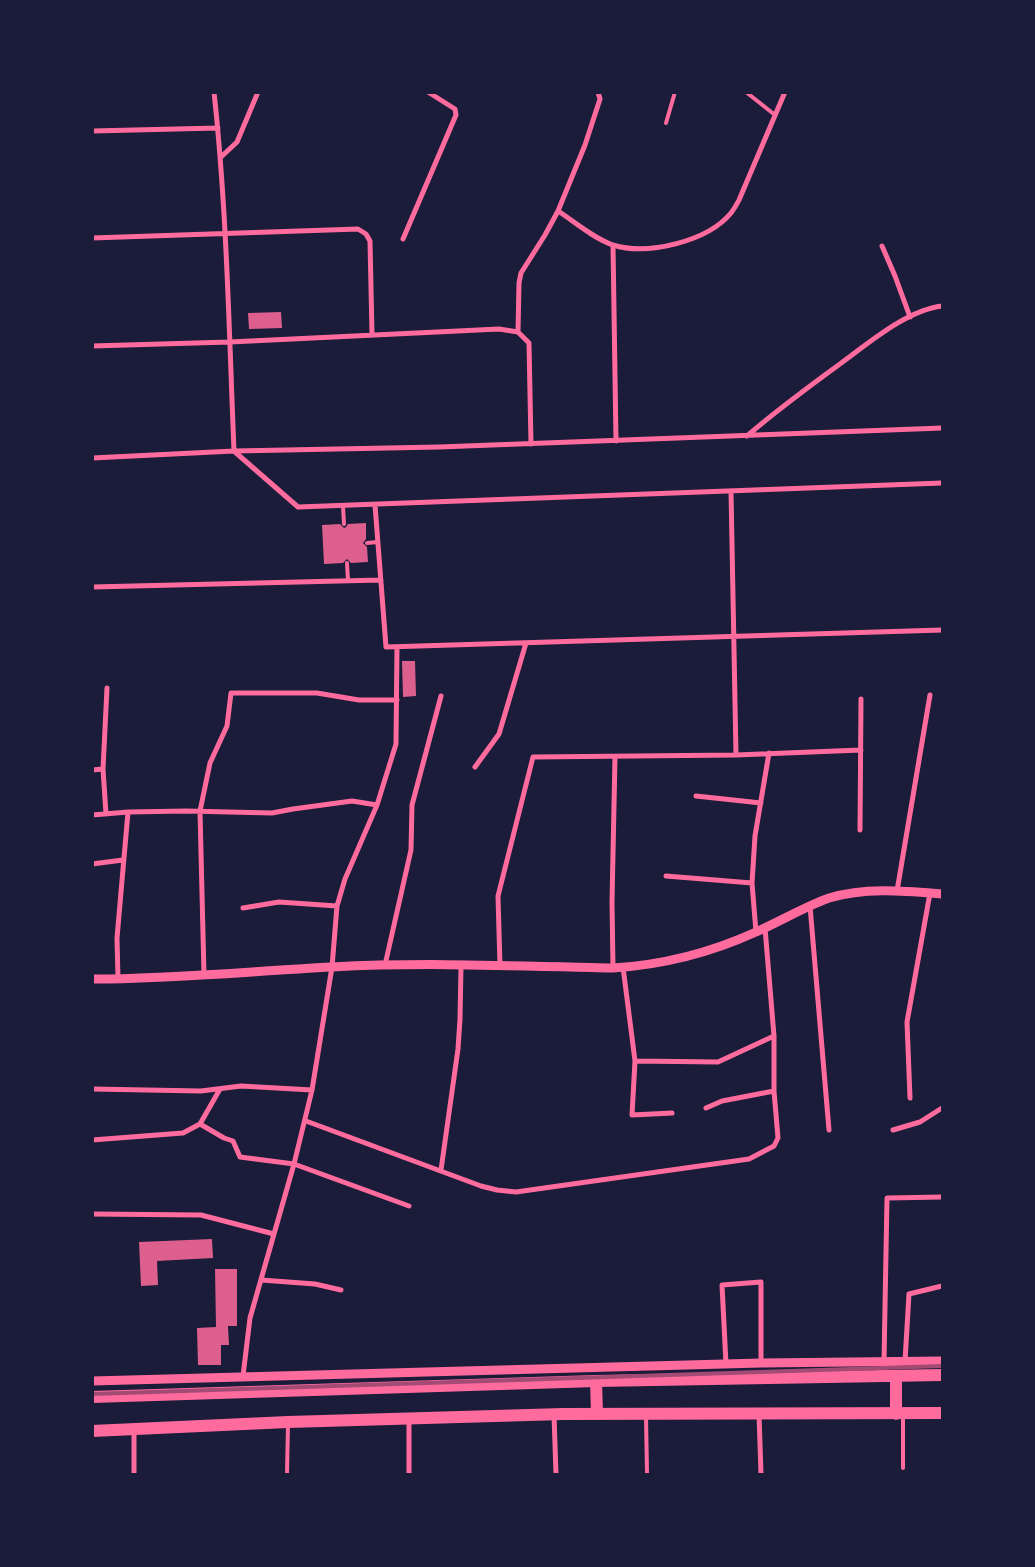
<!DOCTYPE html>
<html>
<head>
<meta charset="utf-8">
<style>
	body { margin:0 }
	#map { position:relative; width:1035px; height:1567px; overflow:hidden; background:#1b1b3a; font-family:Helvetica,sans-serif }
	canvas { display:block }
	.frame { position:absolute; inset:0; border:94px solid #1b1b3a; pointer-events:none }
</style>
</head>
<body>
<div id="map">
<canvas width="1035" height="1567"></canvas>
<div class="frame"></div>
</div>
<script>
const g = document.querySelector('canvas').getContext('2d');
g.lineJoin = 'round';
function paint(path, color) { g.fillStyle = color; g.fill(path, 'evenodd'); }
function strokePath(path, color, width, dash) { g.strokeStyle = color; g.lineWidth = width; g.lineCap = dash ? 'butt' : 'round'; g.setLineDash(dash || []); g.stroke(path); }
paint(new Path2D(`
	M281,312L282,328L249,329L248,313Z
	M366,523V539L363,543L367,547L368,562L351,563L347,559L343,563L324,564L322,525L340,524L344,528L346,527L348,524Z
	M402,661H415L416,696L403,697Z
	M212,1239L213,1258L157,1261L158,1285L141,1286L139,1242Z
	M215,1269H237V1326H228L229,1345H221V1365H198L197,1328L216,1327Z`), '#dd5f8e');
strokePath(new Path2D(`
	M746,92L775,115
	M666,123L675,92
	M343,506L344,524
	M367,543L378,542
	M347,563L348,581
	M646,1416L647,1474
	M903,1416V1468
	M287,1474L288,1424`), '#ff6b9d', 4);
strokePath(new Path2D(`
	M214,92C227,212 229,331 234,451
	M92,131L218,128
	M221,157L237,142L258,92
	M558,211C575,222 593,238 613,245C648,256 708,241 731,213C734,209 737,204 739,200L785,92
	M92,238L358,229L366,234L370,241L372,334
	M403,239L456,115L455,109L428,92
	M613,245L616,441
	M882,246L895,276L910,317
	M518,332L519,283L521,273L545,235L558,211L585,145L600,99L598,92
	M92,346L230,342L499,329L518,332L529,343L531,444
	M747,436C778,409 811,385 844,361C871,341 908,310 942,306
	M235,452L298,507L942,483
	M92,458L234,451L439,447L942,428
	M731,491L736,755
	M375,505L386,647L942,630
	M92,587L381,580
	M475,767L499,734L526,643
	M92,770L103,769
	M696,796L761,803
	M106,814L103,769L107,688
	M92,815L128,812L186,811L272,813L293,809L352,801L377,805
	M860,830L861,699
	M92,864L123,860
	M666,876L752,883
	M897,891L930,695
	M810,906L829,1130
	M243,908L279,902L337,906
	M756,932L752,883L755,836L769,753
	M385,965L411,850L412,805L441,696
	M500,966L498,896L533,757L736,755L861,750
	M623,967L635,1061L632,1115L672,1113
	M613,968L612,902L615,757
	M204,975L200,811L210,763L227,726L231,693H317L359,700H397
	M118,979L117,938L128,812
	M635,1061L718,1062L774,1036
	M92,1089L201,1091L241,1086L312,1090
	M910,1098L907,1022L930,893
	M706,1108L722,1101L774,1091
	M306,1121L481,1186L497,1190L516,1192L749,1159L774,1146L778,1138L774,1091V1036L765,928
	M200,1124L224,1138L233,1141L240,1157L294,1164L409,1206
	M893,1130L920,1122L942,1108
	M92,1140L183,1133L200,1124L220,1089
	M441,1170L458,1049L460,1019L461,966
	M92,1214L201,1215L274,1234
	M261,1280L315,1284L341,1290
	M884,1361L887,1198L942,1197
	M905,1361L909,1294L942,1286
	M726,1364L722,1285L761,1282V1363
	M243,1376L250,1318L294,1164L312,1090L332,967L337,906L345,879L377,805L396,744L397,647
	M759,1414L761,1474
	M554,1415L556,1474
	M409,1418V1474
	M134,1474V1429`), '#ff6b9d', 5);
strokePath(new Path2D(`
	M92,979C173,979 252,971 332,967C425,962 519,966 613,968C662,965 712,952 756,932C781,921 804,907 829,898C866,887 905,891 942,894
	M92,1381L761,1363L942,1361`), '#ff6b9d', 9);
strokePath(new Path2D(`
	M896,1377V1414
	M596,1381L597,1414
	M92,1397L596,1381L942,1375
	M92,1431L288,1422L563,1414L942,1413`), '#ff6b9d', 12);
strokePath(new Path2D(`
	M92,1394L942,1366`), '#a44b75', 4);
</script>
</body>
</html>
